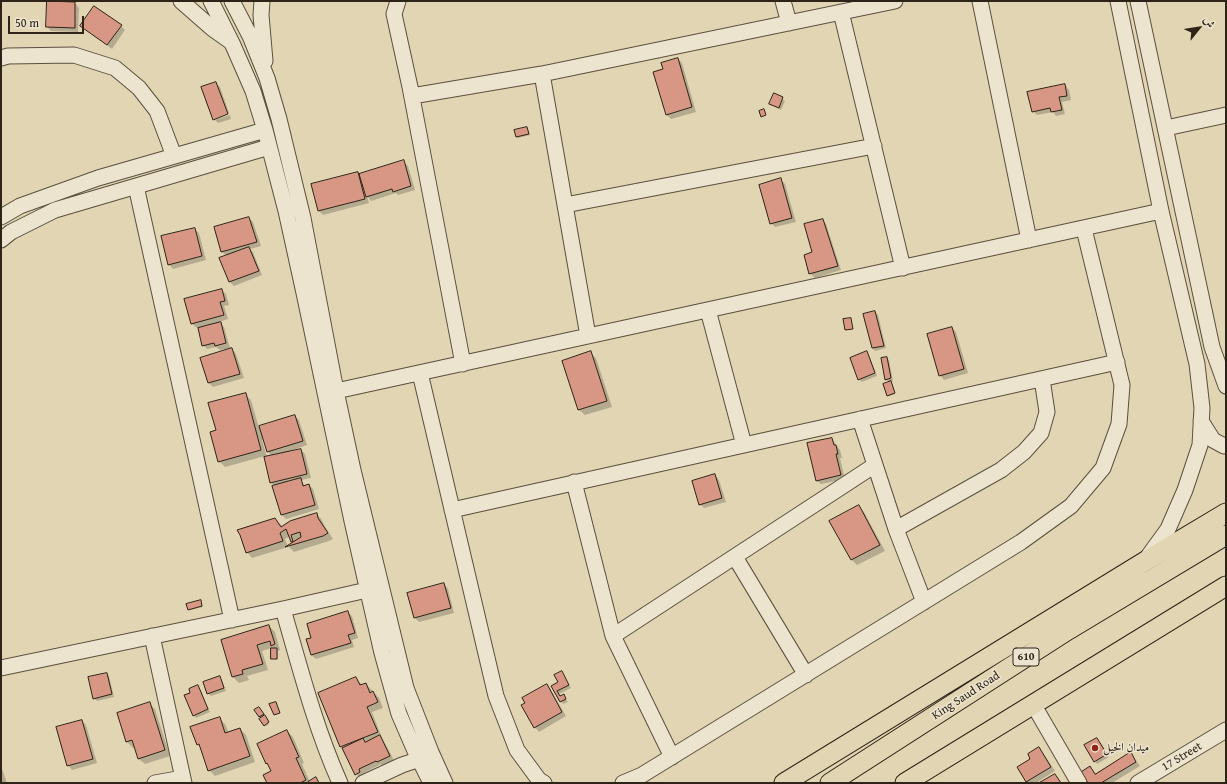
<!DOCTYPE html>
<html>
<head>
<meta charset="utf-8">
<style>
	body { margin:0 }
	#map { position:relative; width:1227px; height:784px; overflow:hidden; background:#e2d5b3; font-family:"Gentium Book Plus",Amiri,serif }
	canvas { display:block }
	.frame { position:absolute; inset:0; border:2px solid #2d2317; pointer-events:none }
	.north { position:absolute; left:1179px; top:8px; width:40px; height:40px; -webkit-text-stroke:3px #ece4ce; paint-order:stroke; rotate:60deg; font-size:11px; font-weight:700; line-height:16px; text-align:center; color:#2d2317 }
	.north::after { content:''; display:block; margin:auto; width:14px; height:18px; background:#2d2317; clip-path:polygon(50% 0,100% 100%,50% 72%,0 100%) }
	.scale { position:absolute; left:8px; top:16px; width:76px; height:18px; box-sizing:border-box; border:2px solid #2d2317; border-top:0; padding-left:5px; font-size:12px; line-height:14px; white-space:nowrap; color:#2d2317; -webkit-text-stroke:3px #ece4ce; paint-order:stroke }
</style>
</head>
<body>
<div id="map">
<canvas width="1227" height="784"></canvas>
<div class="frame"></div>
<div class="north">ش</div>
<div class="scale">50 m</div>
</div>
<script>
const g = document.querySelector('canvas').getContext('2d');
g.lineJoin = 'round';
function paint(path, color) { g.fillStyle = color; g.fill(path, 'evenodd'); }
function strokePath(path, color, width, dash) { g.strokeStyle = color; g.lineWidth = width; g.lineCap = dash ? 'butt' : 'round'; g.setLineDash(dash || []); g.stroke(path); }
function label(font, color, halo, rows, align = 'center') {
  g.font = font + ' "Gentium Book Plus",Amiri,serif'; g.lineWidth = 3; g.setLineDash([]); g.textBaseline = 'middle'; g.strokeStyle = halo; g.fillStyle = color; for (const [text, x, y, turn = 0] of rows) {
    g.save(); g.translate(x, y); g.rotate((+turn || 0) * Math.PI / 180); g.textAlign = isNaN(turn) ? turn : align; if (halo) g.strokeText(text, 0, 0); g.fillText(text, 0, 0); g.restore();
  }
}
paint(new Path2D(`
	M75,3L79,8L78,32L51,31L47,27Z
	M121,26L125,30L112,49L86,30Z
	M678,59L682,63L696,112L671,119L667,115Z
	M215,83L220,87L229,113L215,118V120L214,119Z
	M1065,85L1069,90L1071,100L1062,102L1065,114L1056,116L1053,112L1037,115L1033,111Z
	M774,94L785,101L781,110L770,104Z
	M230,115L231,119L218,123L215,120Z
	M527,128L530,135L518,138L517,137Z
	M403,161L408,166L415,190L398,195L396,193L371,201L367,196L369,203L323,215L319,211L358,173L360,175Z
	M781,180L785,184L796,222L775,227L771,223Z
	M249,218L253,222L261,246L250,249L253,252L262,275L234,286L230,282L221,259L227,256L222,252L215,228Z
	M822,220L826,224L841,270L815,278L810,273L813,253Z
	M194,229L199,233L206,260L173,269L169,264Z
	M221,290L226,294L229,305L224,306L228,319L219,322L224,327L230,348L220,350L216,347L207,349L203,345L198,328H197L192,324L186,300Z
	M875,312L878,315L886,348L875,351L872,348Z
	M952,328L956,332L968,373L944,380L940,375Z
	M232,349L236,354L244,378L213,387L209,383L201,359Z
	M590,353L596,358L612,407L585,415L579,410Z
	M866,353L869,355L877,376L862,382L859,379Z
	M886,358L889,360L893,381L890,382L895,394L889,396L888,395L890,383L886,379Z
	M245,394L251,400L259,428L295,416L299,420L307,445L290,451V452L301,450L305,454L311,478L301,480L305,486L309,485L313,489L319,509L286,519L282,515L274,487H275L271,482L265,456L225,467L219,461L217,431ZM264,439L268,452L272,456L267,457L262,440Z
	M832,439L840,450L842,458H840L845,479L821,484L816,480Z
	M715,475L719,480L726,502L704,508L700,504Z
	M858,506L864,512L885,551L857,565L852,560Z
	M317,514L322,520L324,525L333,539L329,541L294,552L289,547L293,544L290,536L285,539L288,547L252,558L247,552L275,519L283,527Z
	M444,584L448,589L454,613L419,622L415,618Z
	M200,601L203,607L190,610L189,609Z
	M347,612L352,616L358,638L352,640L354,647L316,659L311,655L312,638Z
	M269,626L275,632L280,650L278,651V659L272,658V648L262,651L268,670L247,676L249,680L239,683L233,677L222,640Z
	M561,672L571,688L559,694L561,697L563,695L568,702L563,704L552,687L560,683Z
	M107,674L109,676L114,697L97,701L94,698Z
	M219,677L222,680L226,691L211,696L208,693Z
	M356,678L362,685L366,684L379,698L383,708L372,712L382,738L394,760L382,766L381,764L362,774L364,776L360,778L356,774L341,747L319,694Z
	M547,685L551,690L566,716L539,732L535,727Z
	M198,687L200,689L210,712L196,718L194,715L192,693Z
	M149,703L155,709L170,756L145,764L139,759L135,747L133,748L127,742L118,714Z
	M260,709L269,724L266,726L259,716Z
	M219,718L225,724L229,733L240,729L246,735L255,762L215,776L209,770L202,748L198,745Z
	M82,721L86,725L97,763L72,770L68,765Z
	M287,731L293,737L304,763L302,764L310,782L319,783H268L272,772L267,763Z
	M1097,739L1109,757L1097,764L1095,761Z
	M1039,749L1043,753L1055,771L1036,783H1028L1018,767L1032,759Z
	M1131,754L1140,766L1112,783H1089L1090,767L1096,774Z
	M1,766L7,783H1Z`), '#0003');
const building = new Path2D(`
	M47,1L75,2V28L46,27Z
	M94,6L122,25L107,45L80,26Z
	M678,58L692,107L666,115L653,72L663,69L661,63Z
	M216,82L228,114L213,120L201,87Z
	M1065,84L1067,96L1059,97L1062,110L1051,112L1050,108L1032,112L1027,92Z
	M774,93L783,97L779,108L769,104Z
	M764,109L766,115L761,117L759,111Z
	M527,127L529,134L516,137L514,130Z
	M404,160L411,186L393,192L392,189L366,197L359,174Z
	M358,172L365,199L318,211L311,184Z
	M781,178L792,218L770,224L759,185Z
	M249,217L257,242L221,252L214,227Z
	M823,219L838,266L809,274L804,255L812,252L804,224Z
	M195,228L202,256L168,265L161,236Z
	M249,247L259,271L229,282L219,258Z
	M222,289L225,301L220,302L224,315L191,324L184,299Z
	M875,311L884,346L872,348L863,314Z
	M851,318L853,329L845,330L843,319Z
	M221,322L226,343L215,346L214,343L202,346L198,328Z
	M952,327L964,369L939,376L927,334Z
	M232,348L240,374L208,383L200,358Z
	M591,351L607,401L578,410L562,361Z
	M867,351L875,373L858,380L850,358Z
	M887,357L891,378L885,380L881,358Z
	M891,381L895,393L887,396L883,384Z
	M246,393L261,450L218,462L210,432L216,430L208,403Z
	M295,415L303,441L267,452L259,426Z
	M832,438L834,445H836L838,454H836L841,475L816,481L807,443Z
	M301,449L307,474L270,483L264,457Z
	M715,474L722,498L699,505L692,481Z
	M301,478L303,486L309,484L315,505L281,515L272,486Z
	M859,505L880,545L851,560L829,521Z
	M317,513L318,518L328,533L323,536L285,547L301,537L300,532L291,535L293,541L291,542L286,529L280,533L283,541L246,553L240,535L237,530L275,518L281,527L290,521Z
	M444,583L451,608L414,618L407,593Z
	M201,600L202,606L188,610L186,604Z
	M348,611L355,633L348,635L351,643L311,655L306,639L311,638L307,624Z
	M269,625L275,644L271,646L270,641L257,645L263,664L242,670L243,674L232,677L221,640Z
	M271,648H277V659H271Z
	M562,671L569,685L557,691L560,696L564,694L566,699L560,702L551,686L558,682L554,675Z
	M107,673L112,694L93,699L88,677Z
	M220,676L224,688L207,694L203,682Z
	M356,677L360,685L366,683L370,693L373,691L378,702L367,707L378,732L340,747L318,693Z
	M547,684L562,712L534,728L521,705L525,703L522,698Z
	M198,685L208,709L193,716L184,695L190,693L189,689Z
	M150,702L165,750L138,759L132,740L126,742L117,713Z
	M276,702L280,713L274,715L269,704Z
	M259,707L264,714L259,717L254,710Z
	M265,715L269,722L264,726L259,719Z
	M220,717L225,733L240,728L250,756L208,771L199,744L197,745L190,727Z
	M82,720L93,759L67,766L56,727Z
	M287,730L299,757L296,758L306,780L300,783H267L263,775L271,771L267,763L266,764L257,744Z
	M380,735L390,756L377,762L376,761L359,769L360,772L355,775L342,748L363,738L365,742Z
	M1097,738L1107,754L1094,762L1084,745Z
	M1039,747L1051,767L1026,782L1017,767L1030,759L1028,754Z
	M1131,752L1136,762L1101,783H1088L1081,772L1090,766L1095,774Z
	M1055,774L1061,783H1039Z
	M316,777L319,783H308V782Z`);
paint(building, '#d79784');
strokePath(building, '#2d2317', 1);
const minor = new Path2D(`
	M181,1L213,29L230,41
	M211,1L232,43L253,91L265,130L286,211L304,293L352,521L382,653L399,714L415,751L431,783
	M232,1L250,36L267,78L279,119L303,218L336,391L353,470L406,688L431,752L445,783
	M262,1L261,15L265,61
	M398,1L394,14L410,87L463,364
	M783,1L789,23
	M980,1L1029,240
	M1118,1L1161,211L1197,364L1202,408L1200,445L1185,490L1168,529L1147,558
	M1138,1L1212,347L1226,386
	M841,12L903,268
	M1,58L8,56L74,55L115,68L139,88L157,111L174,156
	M542,74L588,336
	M412,96L542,74L895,1
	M1166,128L1226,115
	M136,186L232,620
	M565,205L874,146
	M1,217L20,206L98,178L265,130
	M1,240L11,232L55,210L269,147
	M708,310L744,445
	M420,373L496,696L517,750L539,780L544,783
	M336,391L1161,211
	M860,419L896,529L924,602
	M1201,421L1213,440L1224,446L1226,445
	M574,482L613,636L672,757
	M452,510L1117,362
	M896,529L1001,470L1024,452L1041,433L1047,412L1042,379
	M735,557L806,675
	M283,609C300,668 315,727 340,783
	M152,636L184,783
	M613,636L875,465
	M1,668L283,609L367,590
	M1033,704L1079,783
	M155,783L183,778
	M363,783L402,765L420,759
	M623,783L642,775L1021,542L1071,506L1103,468L1119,424L1122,385L1084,229
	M1138,783L1226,730`);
const major = new Path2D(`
	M784,783L1144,562L1226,513
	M830,783L1068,630L1226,535
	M905,783L1226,586`);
strokePath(minor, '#5a503e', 17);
strokePath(major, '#2d2317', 21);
strokePath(minor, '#ece4ce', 15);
strokePath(major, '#e2d5b3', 19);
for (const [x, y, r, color] of [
	[1095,748,4,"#8f2418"]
]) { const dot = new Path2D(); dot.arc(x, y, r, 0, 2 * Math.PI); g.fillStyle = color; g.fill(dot); strokePath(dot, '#ece4ce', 1.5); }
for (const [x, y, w] of [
	[1026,657,26]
]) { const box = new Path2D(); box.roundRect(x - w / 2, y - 9, w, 18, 3); g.fillStyle = '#ece4ce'; g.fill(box); strokePath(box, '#2d2317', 1); }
label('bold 11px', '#2d2317', null, [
	["610",1026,657]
]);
label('12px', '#2d2317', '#ece4ce', [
	["King Saud Road",966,696,-33],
	["17 Street",1182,757,-31]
]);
label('12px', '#2d2317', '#ece4ce', [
	["ميدان الخيل",1103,748]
], 'left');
</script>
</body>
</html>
